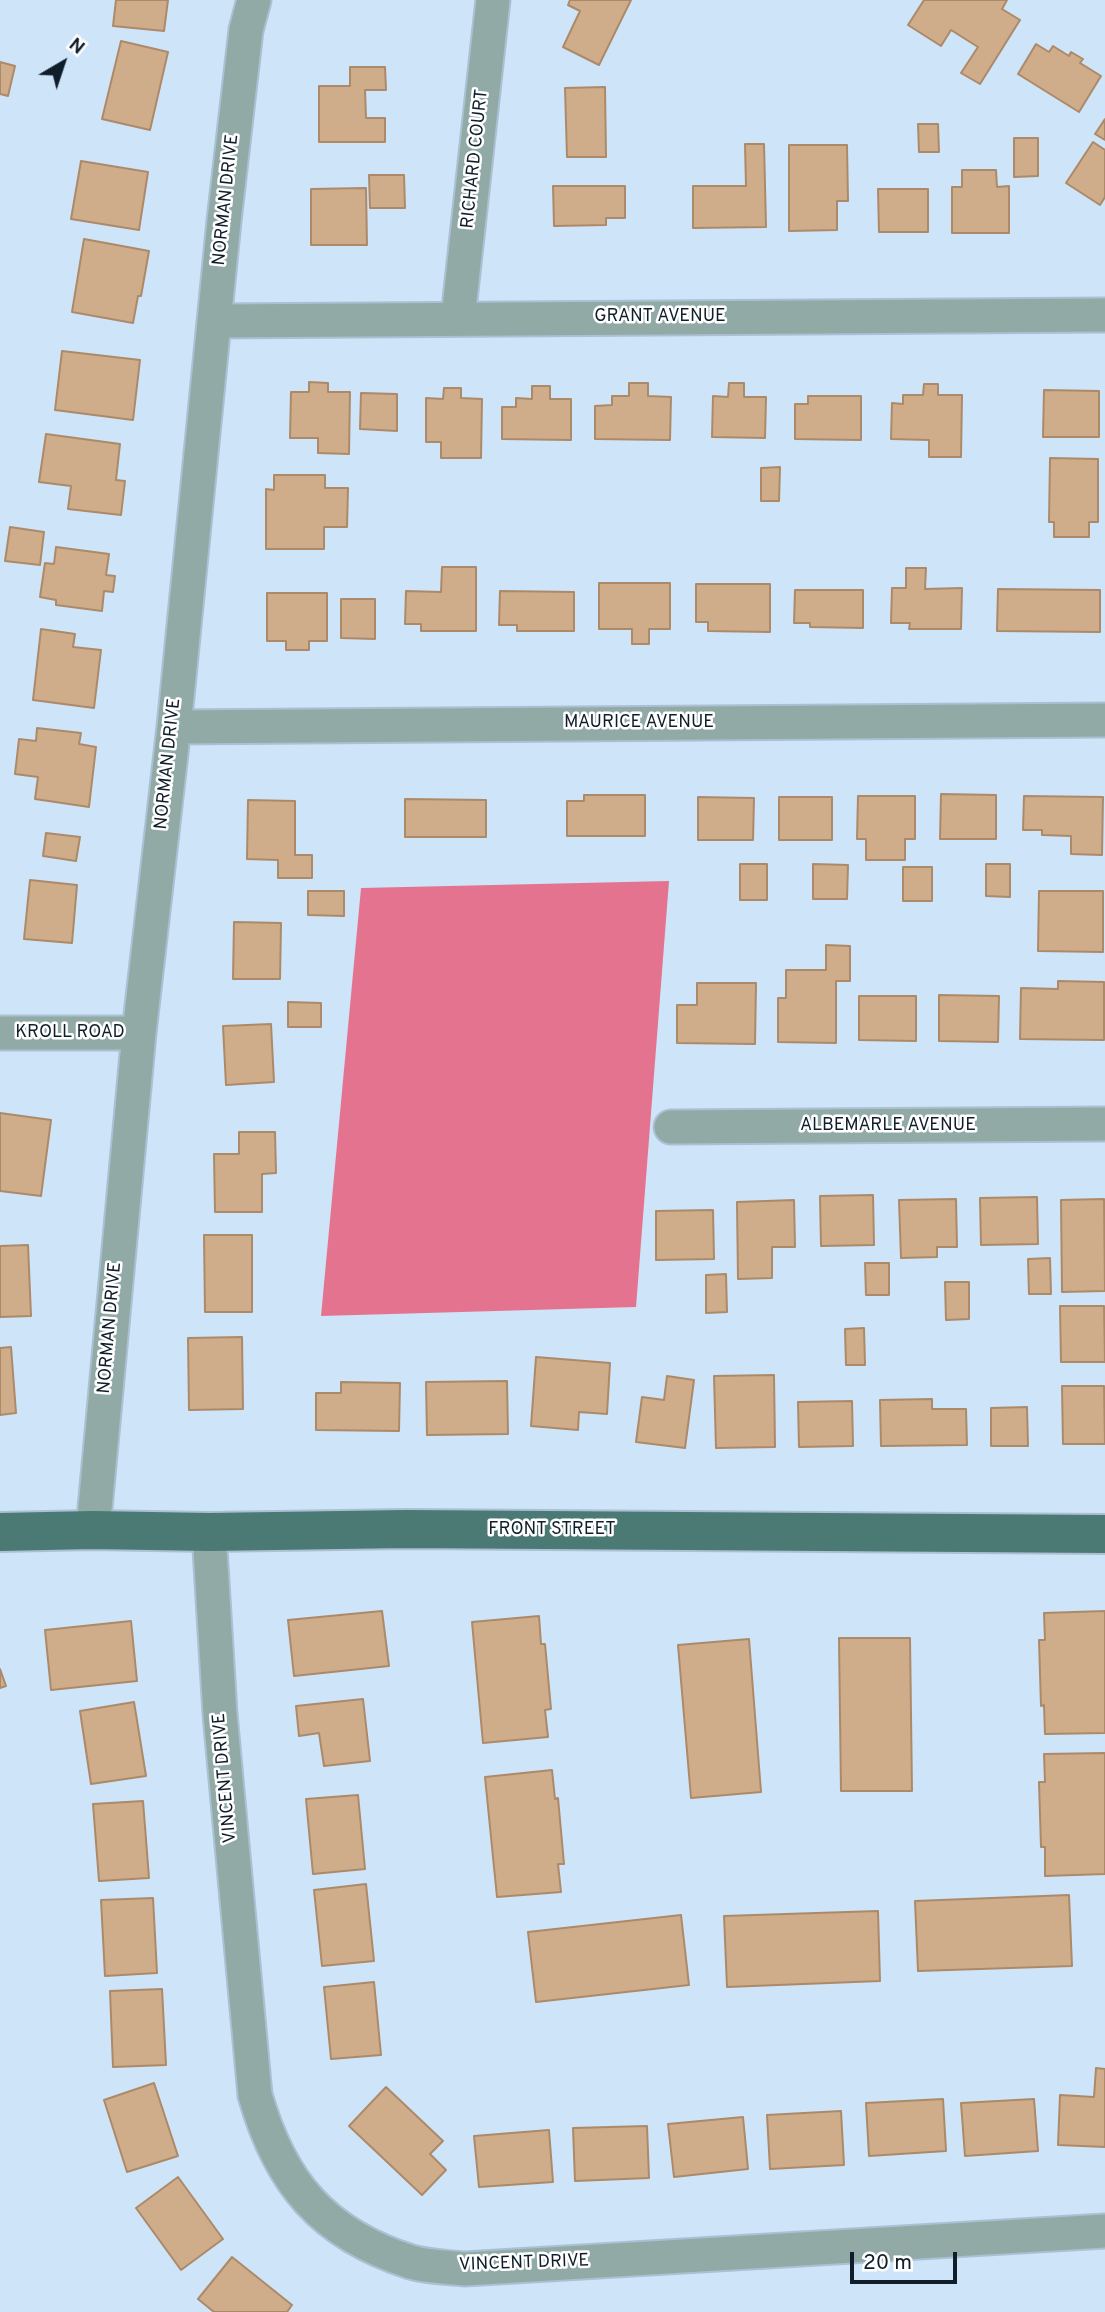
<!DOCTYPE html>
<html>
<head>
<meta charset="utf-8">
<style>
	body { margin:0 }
	#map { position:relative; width:1105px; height:2312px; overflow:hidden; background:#cee4f9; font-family:Overpass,sans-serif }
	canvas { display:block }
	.north { position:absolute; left:28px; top:28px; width:70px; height:70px; -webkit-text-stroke:5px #fff; paint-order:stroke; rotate:39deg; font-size:19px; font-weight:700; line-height:28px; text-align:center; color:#101e2b }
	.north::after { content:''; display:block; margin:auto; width:24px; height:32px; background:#101e2b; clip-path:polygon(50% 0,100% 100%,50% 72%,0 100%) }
	.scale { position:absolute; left:850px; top:2252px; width:107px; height:32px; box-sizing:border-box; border:4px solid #101e2b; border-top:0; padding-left:9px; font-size:21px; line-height:24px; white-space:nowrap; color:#101e2b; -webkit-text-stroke:5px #fff; paint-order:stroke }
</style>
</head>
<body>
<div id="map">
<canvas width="1105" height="2312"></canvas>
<div class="north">N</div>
<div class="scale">20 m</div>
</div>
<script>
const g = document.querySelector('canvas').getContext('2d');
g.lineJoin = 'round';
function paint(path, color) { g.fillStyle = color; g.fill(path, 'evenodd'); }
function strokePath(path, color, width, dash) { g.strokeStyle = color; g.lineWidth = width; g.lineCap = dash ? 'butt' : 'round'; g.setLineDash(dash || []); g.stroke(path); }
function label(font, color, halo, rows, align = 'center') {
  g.font = font + ' Overpass,sans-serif'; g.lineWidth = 5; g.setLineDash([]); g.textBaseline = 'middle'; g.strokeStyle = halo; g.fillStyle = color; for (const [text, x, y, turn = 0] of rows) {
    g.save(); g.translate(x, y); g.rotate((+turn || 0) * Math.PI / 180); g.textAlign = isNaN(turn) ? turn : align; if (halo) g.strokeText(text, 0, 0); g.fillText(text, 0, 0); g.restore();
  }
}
paint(new Path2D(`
	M669,881L636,1307L321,1316L361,888Z`), '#e4738f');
const building = new Path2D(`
	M116,0H168L164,31L113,26Z
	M570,0H631L599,65L563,47L580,11L568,5Z
	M924,0H1007L1002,9L1020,20L980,84L961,73L978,47L951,30L941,46L908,25Z
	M121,41L168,52L150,130L102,119Z
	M1036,44L1049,52L1053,46L1069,56L1071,52L1083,59L1080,63L1101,76L1079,112L1018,74Z
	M0,62L15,66L8,96L0,94Z
	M350,67H385L386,90H365L366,118H385V142H319V86H350Z
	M605,87L606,157H567L565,88Z
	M1105,119V140L1095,134Z
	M918,124H938L939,152H919Z
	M1014,138H1038V176L1014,177Z
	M1093,142L1105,150V197L1100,205L1066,183Z
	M745,144H764L766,227L693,228V186H746Z
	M789,145H847L848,201H837V230L789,231Z
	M81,161L148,172L139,230L71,219Z
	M962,170H996L997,187L1009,186V233H952V187H962Z
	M369,175H404L405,208H370Z
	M553,186H625V218H606V225L554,226Z
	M366,188L367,245H311V189Z
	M878,189H928V232H879Z
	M84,239L149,251L141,296H138L133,323L72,312Z
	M62,351L140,360L133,420L55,410Z
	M309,382L328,383V392H350L349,454L318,453V438H290L291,392H309Z
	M629,383H648V396L671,397L670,440L595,439V406L612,405V396H629Z
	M729,383H744V397H766L765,438L712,437L713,396L728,397Z
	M924,384H938V395H962L961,457H929V440L891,439L892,403L903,404V395H923Z
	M532,386H550V399H571V440L502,439V407H516V398L532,399Z
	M444,388H461V398L482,399L481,458H441V442H426V398L443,399Z
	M1044,390L1099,391V437H1043Z
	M361,393L397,394V431L360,429Z
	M808,396H861V440L795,439V404H808Z
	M46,434L120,444L116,480L125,481L121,515L68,509L71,486L39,482Z
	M1050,458L1098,459V522H1089V537H1054V522H1049Z
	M780,467L779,501H761V468Z
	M274,475H325V488H348L347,527H324V549H266V489L274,490Z
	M10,527L44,532L40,565L5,561Z
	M56,547L109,554L106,575L115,576L113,592L104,591L102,611L56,605V600L40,597L45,563L54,564Z
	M442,567H476V631H421V624H405L406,591L441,592Z
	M906,568H926L925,589L962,588L961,629H909L910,623H891L892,588H906Z
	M599,583H670V629H649V644H632V629H599Z
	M696,584H770V632L708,631V622H696Z
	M998,589L1100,590V632L997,631Z
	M795,590H863V628L810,627V623H794Z
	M500,591L574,592V631H517V625H499Z
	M267,593H327V641H309V650H286V641H267Z
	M341,599H375V639L341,638Z
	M41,629L75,634L73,647L101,650L94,708L33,700Z
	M37,728L81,733L79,744L96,747L89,807L35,799L38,777L15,774L19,739L36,741Z
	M941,794L996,795V839H940Z
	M584,795H645V836H567V801H584Z
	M858,796H915V839H905V860H866V839H857Z
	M1024,796L1103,797L1102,855L1071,854V836L1042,835V830H1023Z
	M698,797L754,798L753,840H698Z
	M779,797H832V840H779Z
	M405,799L486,800V837H405Z
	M248,800L295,801V855H312V878H278V860L247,859Z
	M46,833L80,837L76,861L43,856Z
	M740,864H767V900H740Z
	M813,864L848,865L847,899H813Z
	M986,864H1010V897L986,896Z
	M903,867H932V901H903Z
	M30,880L77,885L72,943L24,939Z
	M308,891H344V916L308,915Z
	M1039,891H1103V952L1038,951Z
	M234,922L281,923L280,979H233Z
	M826,945L850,946V981H836V1043L778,1042V998H786V970H826Z
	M1058,981L1104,982V1040L1020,1039L1021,988L1058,989Z
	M697,983H756L755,1044L677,1043V1005H697Z
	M939,995L999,996L998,1042L939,1041Z
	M859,996H916V1041L859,1040Z
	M288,1002L321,1003V1027H288Z
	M271,1024L274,1082L226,1085L223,1026Z
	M0,1113L51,1120L41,1196L0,1191Z
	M239,1132H275L276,1173L262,1174V1212H215L214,1154H239Z
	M873,1195L874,1245L821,1246L820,1196Z
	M1037,1197L1038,1244L981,1245L980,1198Z
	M956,1199L957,1247H937V1257L901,1258L899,1200Z
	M1104,1199L1105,1291L1062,1292L1061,1200Z
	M794,1200L795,1247H772V1278L738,1279L737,1202Z
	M713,1210L714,1259L656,1260V1211Z
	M204,1235H252V1312H205Z
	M28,1245L31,1316L0,1317V1246Z
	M1050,1258L1051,1294H1029L1028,1259Z
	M865,1263H889V1295H866Z
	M726,1274L727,1312L706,1313V1275Z
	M945,1282H969V1319L946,1320Z
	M1060,1306H1104L1105,1362H1061Z
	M864,1328L865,1365H846L845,1329Z
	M242,1337L243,1409L189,1410L188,1338Z
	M11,1347L16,1413L0,1415V1348Z
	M536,1357L610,1363L607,1414L579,1412L578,1430L531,1426Z
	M774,1375L775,1447L716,1448L714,1376Z
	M667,1376L694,1380L685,1448L636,1442L642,1397L664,1400Z
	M507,1381L508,1434L427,1435L426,1382Z
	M341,1382L400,1383L399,1431L316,1430V1393H341Z
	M1062,1386H1104L1105,1444H1063Z
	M932,1399V1409H966L967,1445L881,1446L880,1400Z
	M852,1401L853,1446L799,1447L798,1402Z
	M1027,1407L1028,1446H991V1408Z
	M382,1611L389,1666L294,1676L288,1620Z
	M1105,1611V1733L1045,1734L1044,1705L1041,1706L1039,1640H1045L1044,1613Z
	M539,1616L541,1644H545L551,1709L545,1710L548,1737L483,1743L472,1622Z
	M131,1621L137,1681L51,1690L45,1630Z
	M839,1638H910L912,1791H841Z
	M749,1639L761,1792L691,1798L678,1645Z
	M0,1669L6,1686L0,1688Z
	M363,1699L370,1761L324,1766L319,1733L299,1736L296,1706Z
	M134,1702L146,1776L91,1784L80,1711Z
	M1105,1753V1874L1045,1876V1847H1041L1039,1782H1045L1044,1754Z
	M552,1770L555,1799L558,1798L564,1864H558L561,1892L497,1897L485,1777Z
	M358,1795L365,1869L313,1874L306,1799Z
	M143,1801L149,1878L99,1881L93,1804Z
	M366,1884L374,1961L322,1966L314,1890Z
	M1069,1895L1072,1966L918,1971L915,1901Z
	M153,1898L157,1973L105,1976L101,1900Z
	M878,1911L880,1981L727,1987L724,1916Z
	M681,1915L689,1985L536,2002L528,1932Z
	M374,1982L381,2055L331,2059L324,1987Z
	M162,1989L166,2065L113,2067L110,1991Z
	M1096,2068L1105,2069V2147L1058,2145L1060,2095L1094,2097Z
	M154,2083L178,2156L127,2172L104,2100Z
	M386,2087L443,2141L430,2154L446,2170L422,2195L349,2126Z
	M943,2099L946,2151L869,2156L866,2103Z
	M1034,2099L1038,2151L965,2156L961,2103Z
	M841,2111L844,2165L770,2169L767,2115Z
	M743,2117L748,2169L674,2177L668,2124Z
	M647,2126L649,2178L575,2181L573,2128Z
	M549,2130L553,2182L479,2187L474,2136Z
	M178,2177L223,2239L181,2270L136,2208Z
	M232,2257L292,2305L287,2312H214L198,2299Z`);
paint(building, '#d0ad8a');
strokePath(building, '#ac8a69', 2);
const minor = new Path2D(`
	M458,318L493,0
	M215,321L1105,315
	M174,727L1105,720
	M0,1033H139
	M671,1127L1105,1124
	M93,1530L139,1033L174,727L224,221L246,30L254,0
	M209,1532L220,1714L255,2095C280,2183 323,2234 411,2262C428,2267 447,2267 464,2269L1105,2231`);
const primary = new Path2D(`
	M0,1532L93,1530L209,1532L406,1529L1105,1534`);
strokePath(minor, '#acc0d4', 37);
strokePath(primary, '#acc0d4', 42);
strokePath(minor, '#91aaa6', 33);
strokePath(primary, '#4b7a75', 38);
label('18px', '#101e2b', '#fff', [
	["RICHARD COURT",476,159,-84],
	["NORMAN DRIVE",227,200,-84],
	["GRANT AVENUE",660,317],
	["MAURICE AVENUE",639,723],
	["NORMAN DRIVE",169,764,-84],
	["KROLL ROAD",70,1033],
	["ALBEMARLE AVENUE",888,1126],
	["NORMAN DRIVE",111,1328,-85],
	["FRONT STREET",552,1530],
	["VINCENT DRIVE",226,1778,-95],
	["VINCENT DRIVE",524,2264,-2]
]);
</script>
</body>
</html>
